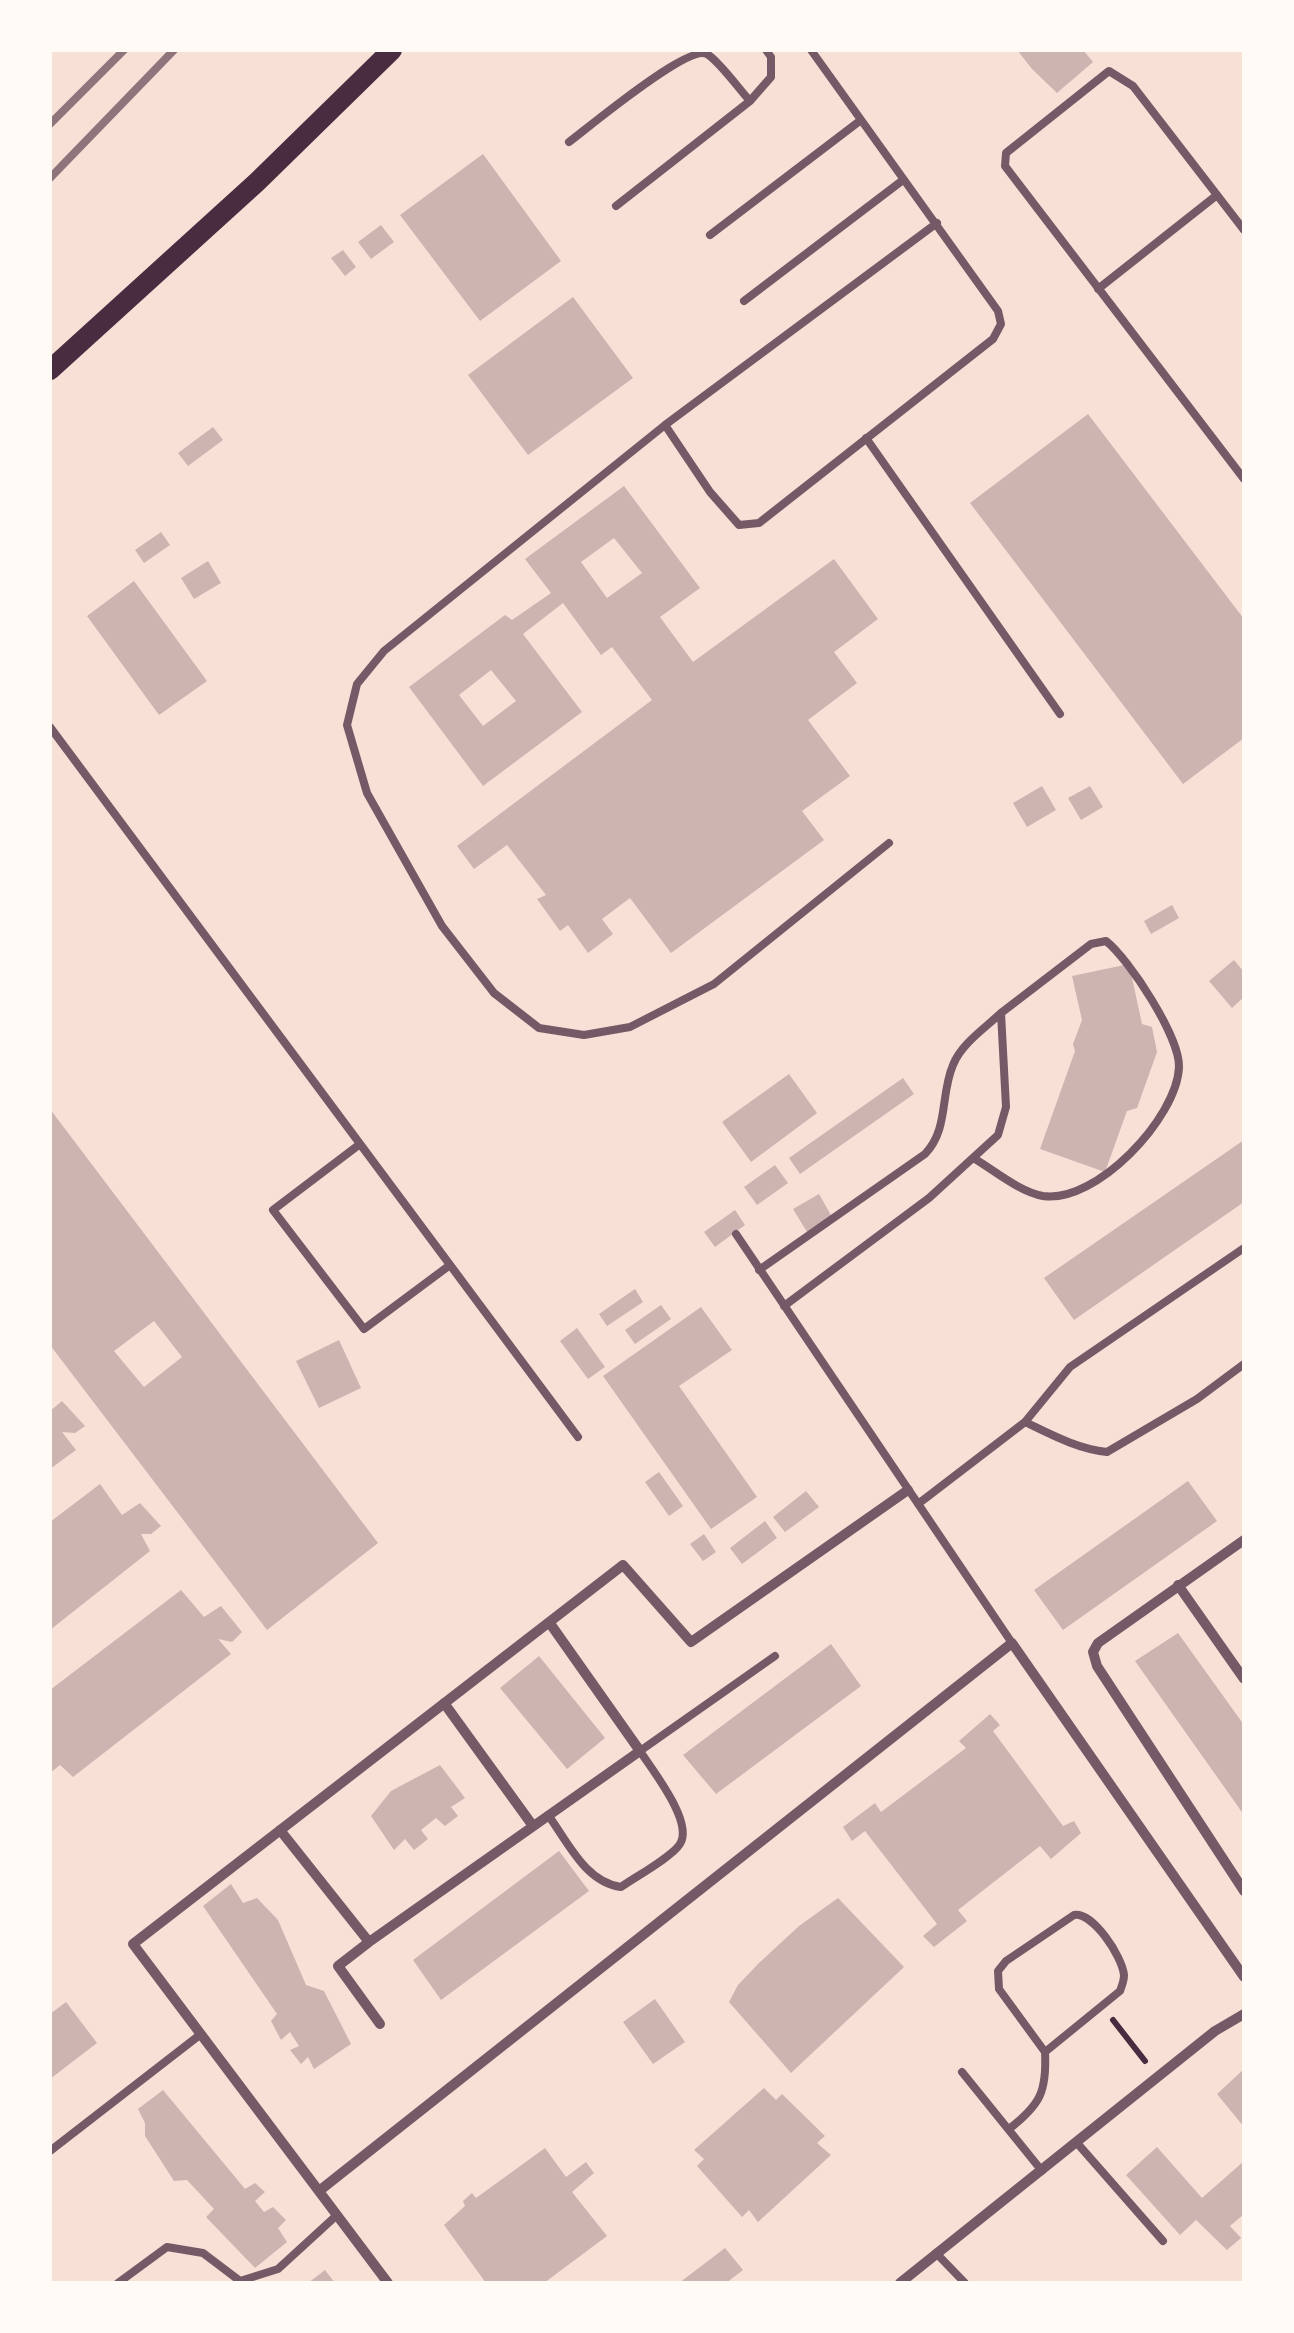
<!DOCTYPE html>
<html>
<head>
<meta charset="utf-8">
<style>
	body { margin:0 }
	#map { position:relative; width:1294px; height:2333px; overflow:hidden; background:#f7e1d7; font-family:"Alegreya Sans",sans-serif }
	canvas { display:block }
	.frame { position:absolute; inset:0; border:52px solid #fffaf5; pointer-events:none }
</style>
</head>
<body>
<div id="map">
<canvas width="1294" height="2333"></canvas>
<div class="frame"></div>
</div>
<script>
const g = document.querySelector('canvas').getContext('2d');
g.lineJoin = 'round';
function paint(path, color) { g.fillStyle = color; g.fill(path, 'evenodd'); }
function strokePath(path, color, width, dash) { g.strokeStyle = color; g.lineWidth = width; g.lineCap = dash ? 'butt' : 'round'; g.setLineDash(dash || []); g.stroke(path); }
paint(new Path2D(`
	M1017,50H1083L1093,62L1057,93L1032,69Z
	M483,154L561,261L480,321L400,215Z
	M381,225L394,242L371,259L358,242Z
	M343,250L356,267L345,276L331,258Z
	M573,297L633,378L528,455L468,375Z
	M1088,414L1244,619V738L1183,784L970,503Z
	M213,427L223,440L188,466L178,453Z
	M624,486L700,588L660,617L693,662L834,559L878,619L834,652L857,683L808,720L850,776L802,811L824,840L671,953L630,898L602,919L613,934L588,953L568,925L560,931L537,899L546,895L507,845L474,869L457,846L652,700L612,647L601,655L563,603L523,634L582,712L483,786L409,687L505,615L512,620L551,593L525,559ZM614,538L642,573L607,598L581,562ZM491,670L516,701L483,726L459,695Z
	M161,532L170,545L144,563L135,550Z
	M208,561L221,583L194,599L181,578Z
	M134,581L207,681L159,715L87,616Z
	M1042,786L1056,810L1027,827L1013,803Z
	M1090,786L1103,807L1081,820L1068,798Z
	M1172,905L1179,918L1151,934L1144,921Z
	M1234,960L1244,972V997L1232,1008L1209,981Z
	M1129,964L1142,1024L1152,1027L1157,1052L1137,1108L1127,1111L1105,1172L1040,1149L1075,1051L1073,1044L1082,1020L1072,976Z
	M789,1074L817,1113L751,1162L722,1122Z
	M903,1078L914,1094L800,1174L789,1158Z
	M50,1109L378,1543L267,1630L50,1345ZM154,1321L182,1357L144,1387L114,1351Z
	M1244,1140V1202L1074,1320L1044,1278Z
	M775,1165L788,1183L757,1205L744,1187Z
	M819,1194L832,1217L807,1232L793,1209Z
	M735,1210L745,1225L715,1247L704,1232Z
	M635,1289L643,1302L607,1326L599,1314Z
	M661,1305L671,1319L635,1344L625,1330Z
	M701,1307L732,1350L679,1386L757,1497L711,1529L603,1376Z
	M577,1328L605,1367L588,1379L560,1341Z
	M339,1340L361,1388L319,1408L296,1361Z
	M62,1401L85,1426L75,1433L62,1432L76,1450L50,1469V1411Z
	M659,1472L683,1506L669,1516L645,1482Z
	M1188,1481L1217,1521L1063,1630L1034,1590Z
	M100,1484L122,1515L140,1503L161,1526L151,1534H141L150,1551L50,1630V1522Z
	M806,1491L819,1507L785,1532L773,1517Z
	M765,1521L777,1538L742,1564L730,1548Z
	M704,1534L716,1552L703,1561L690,1544Z
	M181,1590L204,1617L221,1606L242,1632L232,1642L218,1639L231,1654L73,1777L60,1765L50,1773V1690Z
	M1178,1633L1244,1725V1815L1135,1661Z
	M831,1644L861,1686L716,1794L683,1755Z
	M539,1656L605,1738L567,1769L500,1688Z
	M990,1714L1000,1725L993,1731L1063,1826L1074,1821L1081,1833L1051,1859L1040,1846L958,1910L967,1921L934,1947L923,1936L937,1924L865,1831L852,1841L843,1827L875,1803L881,1812L966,1748L959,1741Z
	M440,1765L465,1798L451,1807L458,1816L445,1826L436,1818L421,1830L428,1839L414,1850L405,1839L394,1850L371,1816L391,1791Z
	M559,1851L589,1891L441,2000L413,1960Z
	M231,1884L243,1903L257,1898L278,1920L306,1985L324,1991L351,2044L314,2069L308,2057L301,2064L290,2050L299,2046L290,2032L281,2040L271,2021L277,2014L203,1906Z
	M838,1898L904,1967L791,2073L729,2002L738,1985L759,1963L799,1926Z
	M655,1999L685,2042L653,2064L623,2022Z
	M66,2002L97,2043L50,2079V2014Z
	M1244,2069V2127L1217,2094Z
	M764,2088L776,2100L782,2094L825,2136L817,2143L831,2155L758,2222L749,2210L742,2217L697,2166L704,2159L694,2150Z
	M163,2090L245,2189L255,2183L265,2192L255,2201L264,2212L273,2207L286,2220L278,2228L287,2242L255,2268L206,2217L214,2209L187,2180L174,2181L145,2136V2123L138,2109Z
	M1157,2147L1202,2198L1244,2161V2214L1230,2226L1241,2238L1227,2250L1196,2220L1180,2235L1126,2175Z
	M545,2148L566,2177L586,2162L594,2173L572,2192L607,2236L544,2283H486L444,2225L465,2206L463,2201L472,2193L476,2198Z
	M725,2248L743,2270L726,2283H679Z
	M325,2270L335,2283H308Z`), '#ccb4b1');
strokePath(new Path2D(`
	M1113,2020L1145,2061`), '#4a2c40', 6);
strokePath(new Path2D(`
	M811,50L998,311L1001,324L993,339L759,523L739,525L710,492L665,425L384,651L357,684L347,725L367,793L442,926L494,993L539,1028L584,1035L630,1027L714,984L889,843
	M569,142C589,127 688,44 707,54C719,61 739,89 750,101
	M616,206L750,101L771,77V57L766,50
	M1244,230L1133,86L1109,71L1006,153L1005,166L1244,479
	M710,235L861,120
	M1098,289L1217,195
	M744,301L903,180
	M665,425L937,223
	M866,438L1060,714
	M50,727L578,1437
	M360,1144L273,1210L364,1329L450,1265
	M736,1234L1012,1643
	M759,1270L925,1154C949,1129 940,1095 953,1065C961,1044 985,1028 1001,1013
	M784,1306L929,1198L998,1135L1006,1107L1001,1013L1091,944L1106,941C1129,959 1180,1037 1179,1067C1177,1118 1096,1204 1043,1196C1020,1192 995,1171 975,1159
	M1025,1422C1052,1435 1078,1449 1107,1452L1197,1399L1244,1364
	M918,1504L1025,1422L1070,1367L1244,1248
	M548,1815C568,1842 585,1882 621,1887C635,1877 672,1857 680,1844C694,1822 652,1770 640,1751L775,1656
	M962,2072L1042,2171
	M1009,2129C1040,2105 1047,2092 1045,2052L1120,1991C1122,1986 1124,1980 1124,1975C1122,1956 1093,1912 1074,1915L1006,1961L998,1971L999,1989L1045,2052
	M1077,2143L1163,2241
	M50,2151L201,2034
	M936,2253L965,2283
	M118,2283L167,2247L203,2253L240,2281L278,2269L337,2215`), '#755966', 8);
strokePath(new Path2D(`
	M1244,1540L1098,1643L1093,1652L1097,1666L1244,1891
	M1178,1585L1244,1679
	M444,1703L533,1826
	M280,1830L369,1942L338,1966L380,2024
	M369,1942L640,1751L549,1622
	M319,2191L1012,1643L1244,1977
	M388,2283L133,1944L623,1565L691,1642L908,1490
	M900,2283L1215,2031L1244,2014`), '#755966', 10);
strokePath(new Path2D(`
	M50,370L257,182L392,50`), '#4a2c40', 20);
strokePath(new Path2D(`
	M50,124L124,50
	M50,178L174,50`), '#8f747c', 8);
</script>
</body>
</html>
